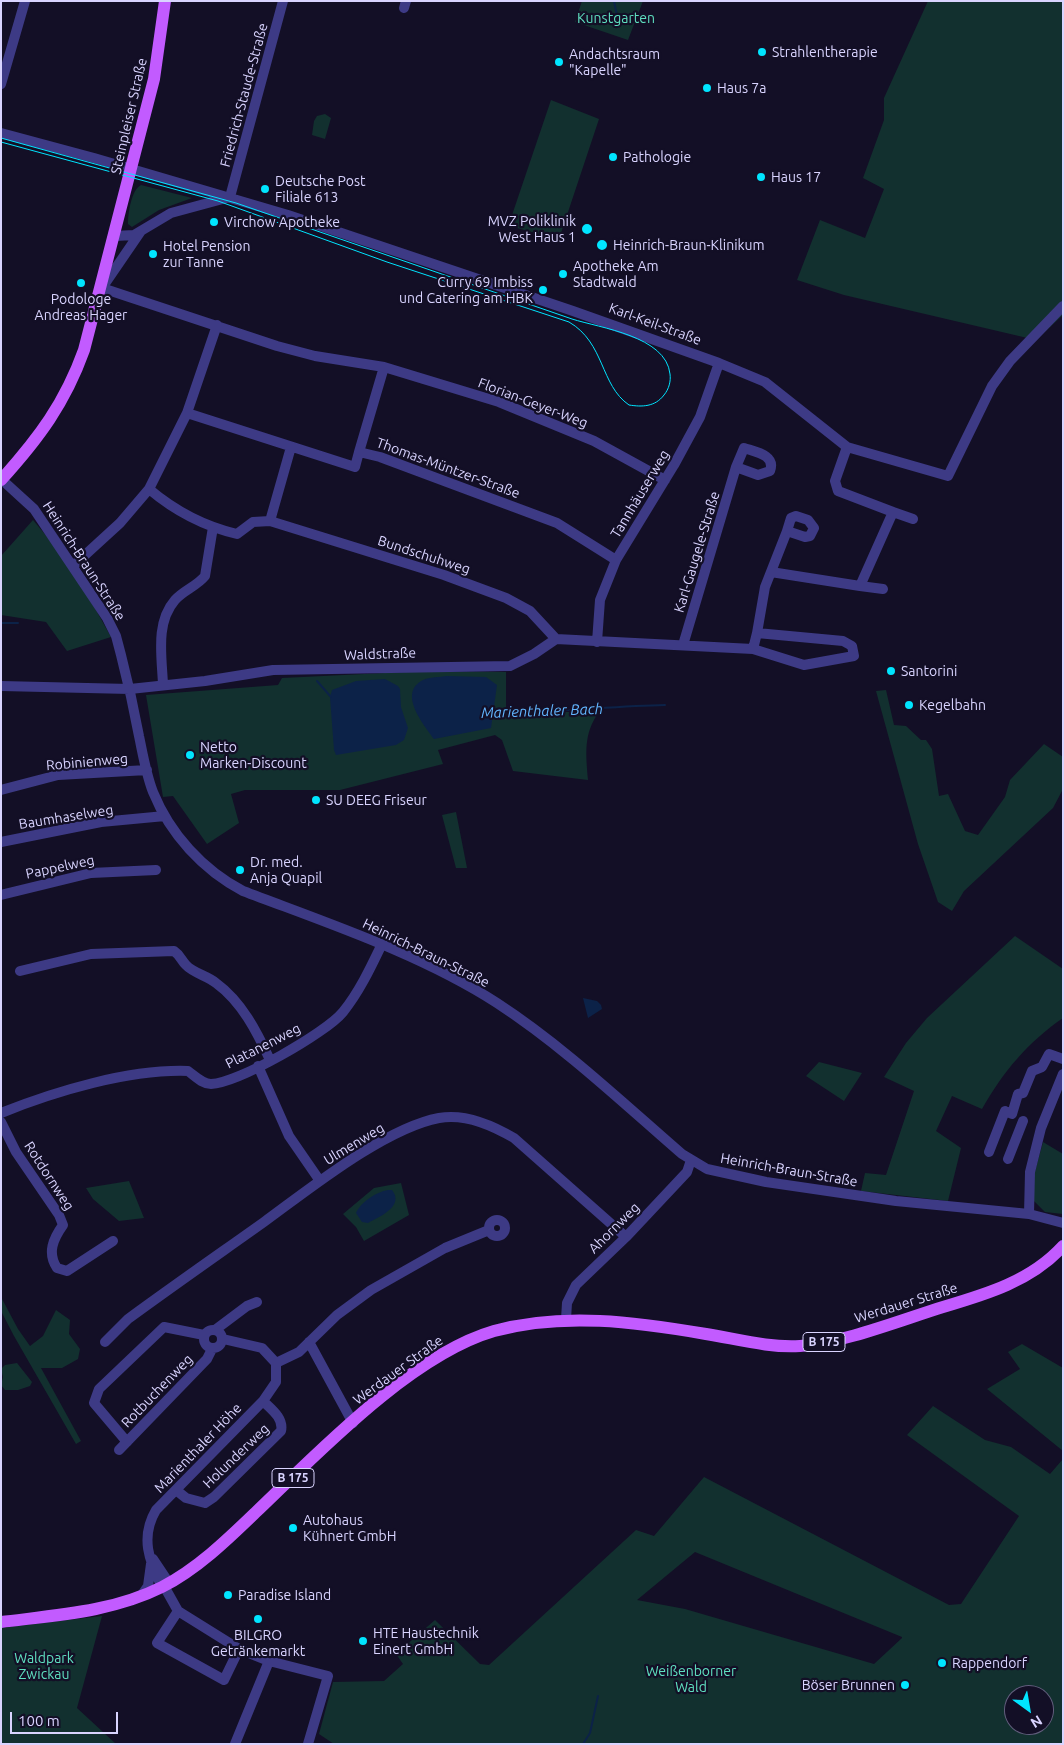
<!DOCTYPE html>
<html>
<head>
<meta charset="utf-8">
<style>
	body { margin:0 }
	#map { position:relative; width:1064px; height:1745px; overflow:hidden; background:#130f26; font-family:Ubuntu,sans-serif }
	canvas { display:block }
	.frame { position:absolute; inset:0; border:2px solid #d9d4ff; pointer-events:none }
	.north { position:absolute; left:1004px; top:1685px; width:50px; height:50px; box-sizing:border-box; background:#130f26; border:1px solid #625e7d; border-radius:50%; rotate:148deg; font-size:14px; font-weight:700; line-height:20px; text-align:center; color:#d9d4ff }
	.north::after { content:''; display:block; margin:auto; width:18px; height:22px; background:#00e5ff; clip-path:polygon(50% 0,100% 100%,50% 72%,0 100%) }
	.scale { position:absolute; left:10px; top:1712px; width:108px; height:22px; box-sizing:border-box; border:2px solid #d9d4ff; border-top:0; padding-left:6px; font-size:15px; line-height:18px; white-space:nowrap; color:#d9d4ff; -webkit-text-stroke:4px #130f26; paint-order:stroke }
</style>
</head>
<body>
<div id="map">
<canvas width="1064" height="1745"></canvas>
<div class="frame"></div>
<div class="north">N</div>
<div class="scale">100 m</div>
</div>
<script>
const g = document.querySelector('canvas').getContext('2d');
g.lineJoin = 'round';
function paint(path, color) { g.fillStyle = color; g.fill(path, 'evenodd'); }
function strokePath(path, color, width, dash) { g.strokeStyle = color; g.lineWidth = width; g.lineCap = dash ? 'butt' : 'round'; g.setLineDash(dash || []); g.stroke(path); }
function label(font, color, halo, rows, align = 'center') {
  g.font = font + ' Ubuntu,sans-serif'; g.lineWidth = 4.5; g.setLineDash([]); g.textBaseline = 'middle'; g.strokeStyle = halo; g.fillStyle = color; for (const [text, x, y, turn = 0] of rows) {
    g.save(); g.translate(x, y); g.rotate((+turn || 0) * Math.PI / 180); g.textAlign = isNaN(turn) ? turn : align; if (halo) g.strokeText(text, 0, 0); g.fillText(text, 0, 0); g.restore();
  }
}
paint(new Path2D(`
	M582,1H643L628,40L575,22Z
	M928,1H1063V315L1036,340L844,295L797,280L820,220L865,238L884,189L863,178L884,120V98Z
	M551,100L599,119L560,236L554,238L517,228L511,218Z
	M325,114L331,118L325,139L312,135L314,121L317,116Z
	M141,185L192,198L159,210L132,227L128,224C128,214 131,190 141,185Z
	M33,520C64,555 89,596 111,637L67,651L46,622L1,615V556Z
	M426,671L506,672V712H599C583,734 586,754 588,780L513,771L502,740L495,735L438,750L443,764L340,790H245L231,794L239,823L207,844L173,796L163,797L146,695L278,685L282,678Z
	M886,690L894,725L906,726L921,740H926L932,749L939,796L948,794L965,831L978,835L1005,797L1010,780L1044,744L1063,757V789L1053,808L964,891L952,911L938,902L918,844L876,691Z
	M456,812L467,868H456L442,815Z
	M1015,936L1063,969V1018C1028,1042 1003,1072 982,1109L952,1096L936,1131L961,1148L948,1201L861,1191L865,1173L886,1175L914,1091L884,1077L906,1043L927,1018Z
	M819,1062L862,1073L844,1101L806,1076Z
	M1043,1142L1063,1154V1214L1045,1212L1033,1200L1034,1175Z
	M129,1181L144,1218L119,1221L93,1199L86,1188Z
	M401,1183L409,1215L364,1241L356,1227L343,1214L374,1188Z
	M1,1297L18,1329L30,1346L43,1336L56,1310L70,1320L69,1334L80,1349L78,1359L62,1368H41L81,1441L76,1444L14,1336L1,1311Z
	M1022,1344L1063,1368V1451L987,1389L1020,1369L1008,1352Z
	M17,1363L32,1382L30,1386L18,1390H5L1,1385L3,1377L1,1369L5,1365Z
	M933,1406L985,1440L1011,1447L1050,1474L1063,1459V1744H334L319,1734L333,1682L384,1681L403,1664L396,1654L435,1620L480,1664L489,1665L636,1530L654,1536L704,1477L949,1605L961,1604L1019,1516L907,1435ZM695,1552L902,1637V1638L874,1664L685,1609L637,1600ZM1014,1695H1044V1725H1014Z
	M102,1616L77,1708L116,1744H1V1628Z`), '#12302f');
paint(new Path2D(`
	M447,676L486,677L497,685L491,728L434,739C424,725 397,693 423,680C429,677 440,677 447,676Z
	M385,679L398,686L400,689L401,707L408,728L404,740L396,745L336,755L334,750L330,697L332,690L356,681Z
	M583,998L597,1001L601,1005L602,1009L588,1018Z
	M388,1190H392C405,1206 379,1217 368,1223L362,1222L356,1213C361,1202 376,1192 388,1190Z`), '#0c2248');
strokePath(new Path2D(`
	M614,1L617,16
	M1,623H18
	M317,681L331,697
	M493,712C548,714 608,706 665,705
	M583,1744L590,1733L598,1696`), '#0c2248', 2);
strokePath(new Path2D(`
	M404,8L406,1
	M1,84L25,1
	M1,133L94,158L288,215L573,311L719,363L765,382L847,447L948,476L992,386L1010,361L1063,306
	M230,197L283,1
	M141,231L102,288L277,346L315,356L384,367L499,402L594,441L665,480
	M115,236L134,235L171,213L230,197
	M187,413L355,467L359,452L380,457L557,523L616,560
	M359,452L384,367
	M1,479L34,509L107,618L116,636L121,655C128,682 134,709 139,736C143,755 146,774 153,792C170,834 203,870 243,891C327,923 421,954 497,1003C563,1046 622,1102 682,1154L707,1169L766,1182L896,1201L1029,1214L1063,1223
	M149,489C175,511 203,526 237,534L253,522L270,521L444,575L506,598L530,611L556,639
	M893,512L913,519
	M270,521L291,447
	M73,566L120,523L149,489L187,413L217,325
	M771,572L860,586L893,512L838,491L835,481L847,447
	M860,586L883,589
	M757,633L765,587L787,531L805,537L810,536L814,528L808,520L796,516L791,518L787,531
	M597,642L600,600L616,560L674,465L700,417L719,363
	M683,645L736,467L744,448C756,452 776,455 770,471L758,475L736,467
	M163,685C162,657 155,623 175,600C184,590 197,586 205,576L213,527
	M1,686L130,689L205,681L273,670L510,666L534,654L556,639L753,649L804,665L854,656L852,646L843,641L757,633L753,649
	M1,790L58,775L147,770
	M1,842L101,822L165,816
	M1,895L91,873L156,870
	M20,971L91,954L174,951C180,955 181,960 186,965C193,973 208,976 216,983C242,1002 257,1032 270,1060
	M258,1066L289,1136L320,1181
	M1,1113C56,1091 129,1069 188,1071C195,1076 202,1084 211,1084C238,1083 326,1033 343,1012C359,992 370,969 381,946
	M1,1122L16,1152L59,1215L63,1225C53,1239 47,1253 57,1268L67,1271L113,1241
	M989,1152L1005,1111L1012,1114L1018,1094L1023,1093L1032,1071L1042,1067L1049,1054L1063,1059
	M1008,1159L1023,1121
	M1029,1214L1030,1172L1041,1128L1063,1074
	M489 1228a8 8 0 1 1 16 0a8 8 0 1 1-16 0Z
	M566,1319L567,1303L576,1285L626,1237L687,1172L691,1160
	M204 1339a9 9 0 1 1 18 0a9 9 0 1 1-18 0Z
	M215,1330L247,1306L257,1302
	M105,1342L128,1319C173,1286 219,1254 264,1222C308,1190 385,1128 439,1118C465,1113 492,1125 514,1138L626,1237
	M309,1342L353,1423
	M276,1363L299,1352L337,1315L371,1290L445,1248L489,1230
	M127,1442L94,1403L99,1389L164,1327L204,1335
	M119,1450L207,1359L212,1349
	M176,1490L186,1498L205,1503L214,1497L281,1431C284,1418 271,1409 263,1401
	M153,1559L169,1583
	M164,1586L178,1611L239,1649L269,1661L328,1676L308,1744
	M162,1587C149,1561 140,1537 156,1510L263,1401L276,1382V1363L262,1348L223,1339
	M141,1596L148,1586L151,1564
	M178,1611L157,1643L224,1680L239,1649
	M235,1744L269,1661`), '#3d3a85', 10);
strokePath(new Path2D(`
	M1,480C39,438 65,403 84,350L154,79L165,1
	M1,1622C57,1615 112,1612 162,1587C197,1569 227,1540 255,1513C318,1453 411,1355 494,1331C563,1312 636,1322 706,1334C737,1339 769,1348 800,1346C843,1343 901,1320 943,1307C987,1294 1031,1281 1063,1246`), '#c25bff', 12);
strokePath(new Path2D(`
	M1,138L236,203L572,319C600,328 666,336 670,374C671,381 669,389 664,395C655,407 642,407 629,405C600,385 605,343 569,322L387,262L218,201L1,142`), '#00e5ff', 1);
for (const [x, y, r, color] of [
	[762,52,5,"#00e5ff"],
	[559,62,5,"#00e5ff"],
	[707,88,5,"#00e5ff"],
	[613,157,5,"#00e5ff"],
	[761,177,5,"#00e5ff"],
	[265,189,5,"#00e5ff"],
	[214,222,5,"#00e5ff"],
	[587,229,6,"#00e5ff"],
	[602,245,6,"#00e5ff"],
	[153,254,5,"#00e5ff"],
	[563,274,5,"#00e5ff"],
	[81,283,5,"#00e5ff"],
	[543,290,5,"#00e5ff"],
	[891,671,5,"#00e5ff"],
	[909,705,5,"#00e5ff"],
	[190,755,5,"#00e5ff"],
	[316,800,5,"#00e5ff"],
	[240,870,5,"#00e5ff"],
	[293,1528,5,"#00e5ff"],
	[228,1595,5,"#00e5ff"],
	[258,1619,5,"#00e5ff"],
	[363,1641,5,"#00e5ff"],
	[942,1663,5,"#00e5ff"],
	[905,1685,5,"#00e5ff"]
]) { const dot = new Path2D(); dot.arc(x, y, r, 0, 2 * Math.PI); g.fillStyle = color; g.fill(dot); strokePath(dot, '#130f26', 2); }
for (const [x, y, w] of [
	[824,1342,42],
	[293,1478,42]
]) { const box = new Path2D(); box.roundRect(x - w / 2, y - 9.5, w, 19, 4); g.fillStyle = '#130f26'; g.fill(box); strokePath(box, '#d9d4ff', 1); }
label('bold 12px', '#d9d4ff', null, [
	["B 175",824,1342],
	["B 175",293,1478]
]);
label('14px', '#5fe0c0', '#130f26', [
	["Kunstgarten",616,18],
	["Waldpark",44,1658],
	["Zwickau",44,1674],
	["Weißenborner",691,1671],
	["Wald",691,1687]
]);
label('14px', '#d9d4ff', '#130f26', [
	["Strahlentherapie",772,52],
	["Andachtsraum",569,54],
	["\"Kapelle\"",569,70],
	["Haus 7a",717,88],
	["Pathologie",623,157],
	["Haus 17",771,177],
	["Deutsche Post",275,181],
	["Filiale 613",275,197],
	["MVZ Poliklinik",576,221,"right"],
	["West Haus 1",576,237,"right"],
	["Virchow Apotheke",224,222],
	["Heinrich-Braun-Klinikum",613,245],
	["Hotel Pension",163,246],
	["zur Tanne",163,262],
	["Apotheke Am",573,266],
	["Stadtwald",573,282],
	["Curry 69 Imbiss",533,282,"right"],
	["und Catering am HBK",533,298,"right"],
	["Podologe",81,299,"center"],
	["Andreas Hager",81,315,"center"],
	["Santorini",901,671],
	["Kegelbahn",919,705],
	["Netto",200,747],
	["Marken-Discount",200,763],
	["SU DEEG Friseur",326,800],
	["Dr. med.",250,862],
	["Anja Quapil",250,878],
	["Autohaus",303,1520],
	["Kühnert GmbH",303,1536],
	["Paradise Island",238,1595],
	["HTE Haustechnik",373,1633],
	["Einert GmbH",373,1649],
	["BILGRO",258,1635,"center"],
	["Getränkemarkt",258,1651,"center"],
	["Rappendorf",952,1663],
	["Böser Brunnen",895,1685,"right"]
], 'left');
label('14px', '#d9d4ff', '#130f26', [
	["Friedrich-Staude-Straße",244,95,-75],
	["Steinpleiser Straße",129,116,-77],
	["Karl-Keil-Straße",655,324,20],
	["Florian-Geyer-Weg",533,403,21],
	["Thomas-Müntzer-Straße",448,468,20],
	["Tannhäuserweg",640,494,-59],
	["Karl-Gaugele-Straße",697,552,-73],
	["Bundschuhweg",424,555,18],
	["Heinrich-Braun-Straße",84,561,57],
	["Waldstraße",380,654,-2],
	["Robinienweg",87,762,-5],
	["Baumhaselweg",66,817,-9],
	["Pappelweg",60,867,-12],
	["Heinrich-Braun-Straße",426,953,26],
	["Platanenweg",263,1046,-27],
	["Ulmenweg",354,1144,-31],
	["Heinrich-Braun-Straße",789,1170,10],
	["Rotdornweg",49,1176,57],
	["Ahornweg",614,1228,-45],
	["Werdauer Straße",906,1303,-17],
	["Werdauer Straße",398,1370,-36],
	["Rotbuchenweg",157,1391,-46],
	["Marienthaler Höhe",198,1448,-46],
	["Holunderweg",236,1456,-44]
]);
label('italic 15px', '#62b6ff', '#130f26', [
	["Marienthaler Bach",542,711,-2]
]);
</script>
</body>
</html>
